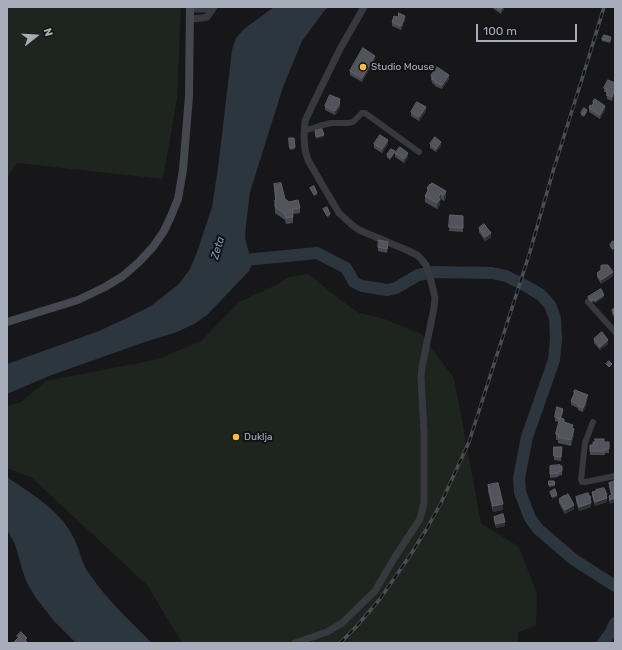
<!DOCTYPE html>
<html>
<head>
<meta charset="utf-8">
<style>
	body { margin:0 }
	#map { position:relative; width:622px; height:650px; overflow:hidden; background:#17171a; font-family:Rubik,sans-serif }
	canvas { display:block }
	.frame { position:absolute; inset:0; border:8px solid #a8adbb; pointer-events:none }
	.north { position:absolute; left:16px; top:16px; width:40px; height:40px; -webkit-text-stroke:3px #121215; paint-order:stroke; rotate:73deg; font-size:11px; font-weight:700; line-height:16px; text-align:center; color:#a8adbb }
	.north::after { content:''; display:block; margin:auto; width:14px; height:18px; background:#a8adbb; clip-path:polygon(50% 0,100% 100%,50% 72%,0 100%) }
	.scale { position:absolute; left:476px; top:24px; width:101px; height:18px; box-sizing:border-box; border:2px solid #a8adbb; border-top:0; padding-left:5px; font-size:12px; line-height:14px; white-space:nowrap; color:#a8adbb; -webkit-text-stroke:3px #121215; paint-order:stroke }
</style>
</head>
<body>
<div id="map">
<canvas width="622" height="650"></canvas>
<div class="frame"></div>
<div class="north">N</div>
<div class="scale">100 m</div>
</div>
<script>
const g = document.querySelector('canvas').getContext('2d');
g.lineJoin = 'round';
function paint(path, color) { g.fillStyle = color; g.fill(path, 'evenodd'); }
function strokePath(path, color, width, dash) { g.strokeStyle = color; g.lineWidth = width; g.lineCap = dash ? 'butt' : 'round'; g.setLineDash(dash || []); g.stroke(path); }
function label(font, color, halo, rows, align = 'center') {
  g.font = font + ' Rubik,sans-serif'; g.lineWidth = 4; g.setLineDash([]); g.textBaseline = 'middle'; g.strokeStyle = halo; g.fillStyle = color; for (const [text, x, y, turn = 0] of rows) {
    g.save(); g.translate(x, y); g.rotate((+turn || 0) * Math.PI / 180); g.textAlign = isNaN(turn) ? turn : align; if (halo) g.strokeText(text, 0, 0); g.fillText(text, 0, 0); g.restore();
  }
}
paint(new Path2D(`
	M7,7H181L177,98L163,179L17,163L7,178Z
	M308,274L338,298L359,313L382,318L421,334L454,378L481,523L519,547L537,594L536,625L518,633V643H182L147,585L32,478L7,468V406L21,402L46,381L159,359L201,341L239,302L278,284L289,277Z`), '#1d251e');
paint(new Path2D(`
	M274,7H329L325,10L302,41L283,87L250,192L246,225L245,238L252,265L249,271L207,315L194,324L177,332L142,343L49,376L7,394V364L99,331L127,318L151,306L179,284L190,269L197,252L212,207L218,168L232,50L236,38L244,29Z
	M7,477C30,493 57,508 71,533C79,545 80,560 88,572C106,599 129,620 152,643H76L54,621L36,598L27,583L22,569L15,544L7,530Z`), '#2c363f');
strokePath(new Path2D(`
	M235,261L317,253L346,268L354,282L362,286L387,290L396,288L418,275L434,272L492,273L506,276L526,286L541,295L550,305L555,318L556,339L554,360L527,437L519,478L520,492L530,518L538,529L573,559L615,586
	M603,643L611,632L615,623`), '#2c363f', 12);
strokePath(new Path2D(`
	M304,131L319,126L331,123H348L353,122L362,113H365L419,152
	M588,302L615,332
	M593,422L585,443L581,480L582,482H585L615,476`), '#38393f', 6);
strokePath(new Path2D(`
	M190,9H207L210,11
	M190,19L202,18L207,17L214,7
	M295,643L327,632L342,623L375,591L395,557L420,519L424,503V432L421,377L422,367L434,308L435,298L431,281L426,265L422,260L417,255L409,251L359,230L352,225L339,213L320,181L308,160L305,150L304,137L305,121L312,106L340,49L364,7`), '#38393f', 7);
strokePath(new Path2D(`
	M7,322L78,300L105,287L123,276L139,262L153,247L164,231L171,216L178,199L183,170L189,96L190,7`), '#46484f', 8);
const rail = new Path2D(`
	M340,643L356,627L380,599L411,554L426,530L441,503L469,442L529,255L554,168L587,63L604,7`);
strokePath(rail, '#4b4d54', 3.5);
strokePath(rail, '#121215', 2, [6]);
paint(new Path2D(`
	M491,7H505L501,14Z
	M398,17L405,20L401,30L392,26V22Z
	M602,39H611L610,43L602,41Z
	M375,59L362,82L350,75V71Z
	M446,73L449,79L442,89L435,86V85L432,83V81L431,80V76Z
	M615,83L612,101L607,99V96H606V92H604V88Z
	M340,99V107L335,115L325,110V106Z
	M593,102L605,110L600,119L589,112V108L592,106L593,104Z
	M426,111L419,121L411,116V112Z
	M587,112L584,117L581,115V113Z
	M289,138H294L295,149L290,150Z
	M374,144H388L382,153L374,148Z
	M430,144L441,146L436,152L430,148Z
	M395,153L408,157L404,163L395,157Z
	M395,153L390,160L387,157V155Z
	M274,184L285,199L300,208V213L293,214V223L286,224L285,220L275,213V200Z
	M427,188L446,191V197L444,201L441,199L440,201V205L437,209L425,202V196L427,191Z
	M450,215L463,216V232L449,231Z
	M479,228L491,237L485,241L479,232Z
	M613,241V251L610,247V245Z
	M388,246L387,253L378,251V247Z
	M597,273L613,276L601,284L597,277Z
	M588,297H604L595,303L594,301L591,303L588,299Z
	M615,308V319L612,314V310Z
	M594,339L608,344L600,350L594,343Z
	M574,392L588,399L586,402V405L583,412L578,410V408L571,405V401L574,394Z
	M563,413L561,418L564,422L573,429L574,435L571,446L558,443V440H556V434L559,422L555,421V417Z
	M604,442H609V453H605V455H590V445H593Z
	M554,447H562L561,461L554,460Z
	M550,466H562V475L558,476V477L550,478Z
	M549,481H554L555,486L549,487Z
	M615,481L610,504L609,500V496L611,495L609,487V483Z
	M488,485L503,510L493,512L488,491Z
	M592,492L607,495V502L595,506L592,496Z
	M576,497L591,507L579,511L576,501Z
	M559,499L574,509L565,514L559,503Z
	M494,517L505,526L496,528L494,521Z`), '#48494f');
paint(new Path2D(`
	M503,7H505L501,14V10Z
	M405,16V20L401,30V26Z
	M375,56V59L362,82V78Z
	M449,75V79L442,89V85Z
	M615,89V93L612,101V97Z
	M340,99V107L335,115V111Z
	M605,106V110L600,119V115Z
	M426,107V111L419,121V117Z
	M324,135V137L316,139V137Z
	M388,140V144L382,153V149Z
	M441,142V146L436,152V149Z
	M395,151V153L390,160V158Z
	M408,153V157L404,163V159Z
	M446,191V197L444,201V195Z
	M317,193V195L314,197V195Z
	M441,193V199L440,201V205L437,209V203L438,198Z
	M330,214V216L327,218V216Z
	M491,233V237L485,241V237Z
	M613,272V276L601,284V280Z
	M604,295V297L595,303V301Z
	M608,340V344L600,350V347Z
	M588,395L586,405L583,412V408Z
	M563,409V413L560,423V419Z
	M573,425L574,435L571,446V440Z
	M557,495V497L552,499V497Z
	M607,495V502L595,506V502Z
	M615,498V502L610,504V500Z
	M591,503V507L579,511V507Z
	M503,504V510L493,512V506Z
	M574,505V509L565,514V510Z
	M505,522V526L496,528V524Z`), '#303135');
const building = new Path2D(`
	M496,7H503L501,10Z
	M399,13L405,16L401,26L392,22L394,16L398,17Z
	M604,35L611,37L610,41L602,39Z
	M363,48L375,56L362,78L350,71Z
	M437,67L449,75L442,85L435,82L436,81L432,79L433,78L431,76Z
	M608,80L615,83V89L612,97L607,95L608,93L606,92L607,89L604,88Z
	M330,95L340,99L339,102L340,103L335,111L325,106Z
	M595,99L605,106L600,115L589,108L590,105L592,106L594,102H593Z
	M417,102L426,107L419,117L411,112Z
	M584,108L587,110L584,115L581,113Z
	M322,129L324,135L316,137L315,131Z
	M380,135L388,140L382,149L374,144Z
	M435,137L441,142L436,149L430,144Z
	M289,138H294L295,147L290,148Z
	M400,147L408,153L404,159L395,153Z
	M391,149L395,151L390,158L387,155Z
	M281,183L285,199L289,202L298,200L300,208L292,209L293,217L286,218L285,214L275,207V200H276L274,184Z
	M432,183L446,191L444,195L441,193L438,198L440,199L437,203L425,196L429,189L427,188L430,184L431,185Z
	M314,186L317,193L314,195L310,188Z
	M327,207L330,214L327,216L323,209Z
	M450,215L463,216V228L449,227Z
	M484,224L491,233L485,237L479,228Z
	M379,240L388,242L387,249L378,247Z
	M613,241L615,242V247L613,249L610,245Z
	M602,265H608L613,272L601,280L597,273L601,270V266Z
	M601,289L604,295L595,301L594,299L591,301L588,297Z
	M615,308V315L612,310Z
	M602,332L608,340L600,347L594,339Z
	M609,361L612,364L609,367L606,364Z
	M575,390L588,395L585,400L586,401L583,408L578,406L579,405L571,401L575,392H574Z
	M557,407L563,409L560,419L555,417Z
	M560,418L564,419V422L573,425L572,428L574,429L571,440L558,437L559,435L556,434Z
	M595,439H604V442H609V449H604L605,451H590V445H593V442H595Z
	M554,447H562L561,457L554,456Z
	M560,465V466H562V471L558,472V473L550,474V466Z
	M549,481H554L555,484L549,485Z
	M615,481V498L610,500L609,496L612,495L609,483Z
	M498,483L503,504L493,506L488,485Z
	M604,488L607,495H606L607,498L595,502L592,492L596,491V490Z
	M555,489L557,495L552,497L550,492Z
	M588,493L589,496H590L591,503L579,507L576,497Z
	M568,494L574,505L565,510L559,499L565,495V496Z
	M503,514L505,522L496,524L494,517Z
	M21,632L27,638L25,640L28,643H13L19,637L17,636Z`);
paint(building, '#53545b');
strokePath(building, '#60626a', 1);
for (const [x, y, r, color] of [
	[363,67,4,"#ffc12a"],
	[236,437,4,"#ffc12a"]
]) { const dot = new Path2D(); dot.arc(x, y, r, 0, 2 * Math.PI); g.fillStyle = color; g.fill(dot); strokePath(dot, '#121215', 1.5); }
label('10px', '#a8adbb', '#121215', [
	["Studio Mouse",371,67],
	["Duklja",244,437]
], 'left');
label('italic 11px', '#7d9ab8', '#121215', [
	["Zeta",218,248,-74]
]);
</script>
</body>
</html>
